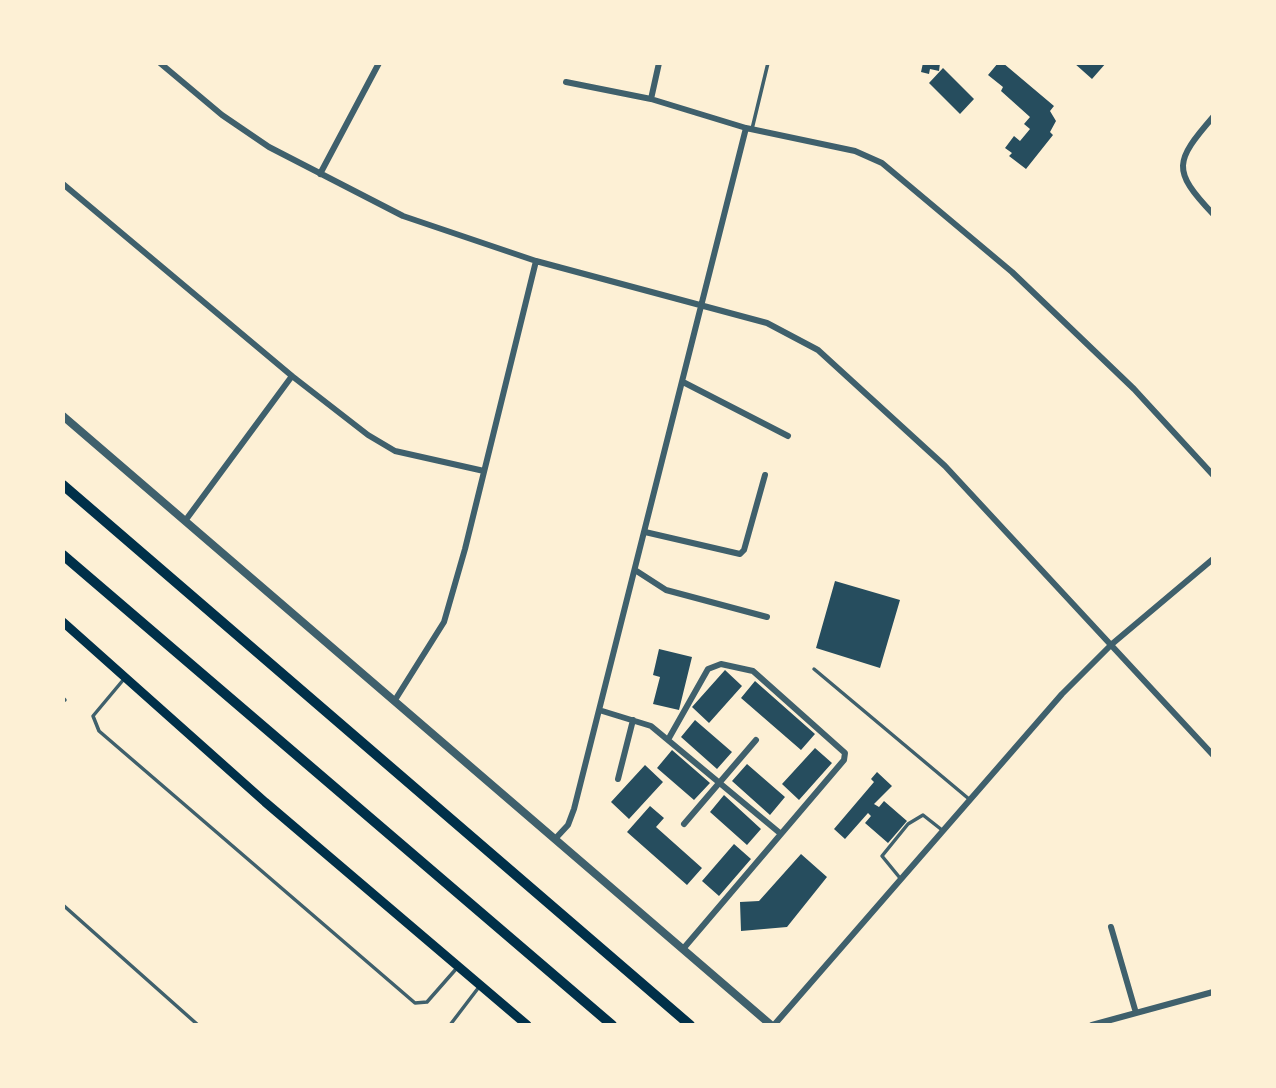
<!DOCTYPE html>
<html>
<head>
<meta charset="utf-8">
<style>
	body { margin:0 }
	#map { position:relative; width:1276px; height:1088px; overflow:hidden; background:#fdf0d5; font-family:Mulish,sans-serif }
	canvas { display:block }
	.frame { position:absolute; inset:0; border:65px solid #fdf0d5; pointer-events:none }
</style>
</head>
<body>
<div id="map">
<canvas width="1276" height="1088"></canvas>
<div class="frame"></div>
</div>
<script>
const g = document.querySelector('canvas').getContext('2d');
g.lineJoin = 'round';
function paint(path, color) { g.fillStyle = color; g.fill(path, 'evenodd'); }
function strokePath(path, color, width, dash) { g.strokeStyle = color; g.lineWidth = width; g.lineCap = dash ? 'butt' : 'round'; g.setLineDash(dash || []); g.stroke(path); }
paint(new Path2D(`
	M923,63H940L939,71L930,69L929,74L921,72Z
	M998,63H1003L1054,106L1050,111L1056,121L1050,132L1053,135L1026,169L1009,156L1012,153L1005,148L1014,136L1020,141L1030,129L1024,124L1030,117L1001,91L1003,87L988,75Z
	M1074,63H1106L1092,79Z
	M943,68L974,99L960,114L929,83Z
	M835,581L900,600L880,668L816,648Z
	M659,649L692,657L679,710L653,704L660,677L653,675Z
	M725,670L742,686L709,723L692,707Z
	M755,681L815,734L801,750L741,698Z
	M695,720L732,752L717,769L681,737Z
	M815,748L832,763L799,800L782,784Z
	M672,750L710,783L694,800L657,768Z
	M747,764L785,797L770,815L732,781Z
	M645,765L663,782L629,819L611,802Z
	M877,772L892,786L874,804L879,807L884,801L907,821L888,843L865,823L871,816L868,813L845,839L834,829L874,782L871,779Z
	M724,795L761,829L747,845L710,812Z
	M650,806L664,818L656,827L702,868L687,885L627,832Z
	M734,844L751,859L719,896L702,881Z
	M801,854L827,877L787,927L741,931L740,902L759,901Z`), '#264d5e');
strokePath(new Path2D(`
	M752,129L768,63
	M814,669L969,799
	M124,679L93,716L99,731L415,1003L427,1002L456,969
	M63,698L65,700
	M900,878L882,856L908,824L923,815L942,830
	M63,905L198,1025
	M450,1025L479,987`), '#3f606c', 3.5);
strokePath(new Path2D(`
	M160,63L222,115L269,147L403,216L536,261L767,323L818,350L945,466L1213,755
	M566,82L651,99L746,128L855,151L882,163L1012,272L1134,389L1213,475
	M651,99L659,63
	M1213,117C1175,161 1171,170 1213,214
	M320,174L379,63
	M63,184L292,376L368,435L395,451L484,471
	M683,382L788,436
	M185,521L292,376
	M645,532L740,554L744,550L765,475
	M635,570L666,590L767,617
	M395,700L444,622L465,549L536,261
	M599,710L651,726L781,834
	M669,738L708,669L721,664L753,671L845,753L844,760L683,949
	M618,779L633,720
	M684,824L756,740
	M555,839L568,825L574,809L746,128
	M1111,927L1136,1013
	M774,1025L1062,694L1112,644L1213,559
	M1092,1025L1213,992`), '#3f606c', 6);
strokePath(new Path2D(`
	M63,416L771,1025`), '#3f606c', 8);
strokePath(new Path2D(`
	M63,622L265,802L527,1025`), '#003049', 9);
strokePath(new Path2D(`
	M63,485L690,1025
	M63,555L612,1025`), '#003049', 10);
</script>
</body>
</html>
